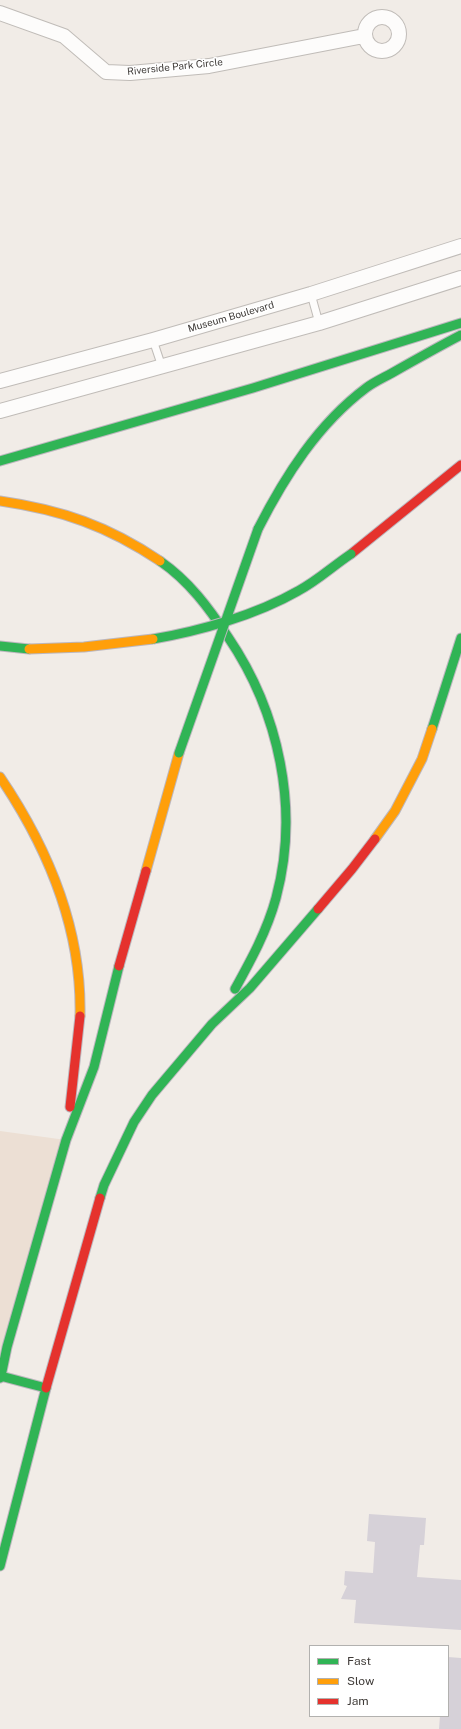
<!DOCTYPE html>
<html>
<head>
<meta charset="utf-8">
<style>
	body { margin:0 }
	#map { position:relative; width:461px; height:1729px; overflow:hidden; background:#f1ece7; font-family:"Public Sans",sans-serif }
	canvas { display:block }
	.legend { position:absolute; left:309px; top:1645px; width:140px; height:72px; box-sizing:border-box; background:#fff; border:1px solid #b2b1af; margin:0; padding:5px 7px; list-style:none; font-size:12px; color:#3f3b38 }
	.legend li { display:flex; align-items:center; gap:8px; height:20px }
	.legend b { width:20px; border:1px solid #b2b1af }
</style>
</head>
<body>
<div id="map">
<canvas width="461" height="1729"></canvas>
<ul class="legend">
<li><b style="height:5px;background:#30b455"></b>Fast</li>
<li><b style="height:5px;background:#ff9f0a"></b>Slow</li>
<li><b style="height:5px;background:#e5322d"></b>Jam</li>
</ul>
</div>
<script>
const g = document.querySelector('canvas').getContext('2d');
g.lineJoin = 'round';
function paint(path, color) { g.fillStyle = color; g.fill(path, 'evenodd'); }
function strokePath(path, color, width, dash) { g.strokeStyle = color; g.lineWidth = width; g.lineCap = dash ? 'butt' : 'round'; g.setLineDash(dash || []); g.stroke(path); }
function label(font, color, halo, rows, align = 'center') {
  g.font = font + ' "Public Sans",sans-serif'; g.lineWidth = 3; g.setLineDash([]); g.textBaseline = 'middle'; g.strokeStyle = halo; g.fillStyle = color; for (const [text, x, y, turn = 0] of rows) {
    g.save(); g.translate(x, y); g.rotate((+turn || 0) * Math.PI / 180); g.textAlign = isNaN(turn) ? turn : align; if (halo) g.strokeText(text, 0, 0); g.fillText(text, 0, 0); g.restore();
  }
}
paint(new Path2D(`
	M0,1131L66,1140L0,1378Z`), '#ecdfd4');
paint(new Path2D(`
	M369,1514L426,1518L424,1545H420L417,1577L461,1580V1630L354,1623L356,1600L341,1599L347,1586L344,1585L345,1571L373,1573L375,1542L367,1541Z
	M448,1657L461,1658V1729H439L440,1716H448Z`), '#d6d1d8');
const lane = new Path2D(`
	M311,294L319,323
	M153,340L162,367`);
const street = new Path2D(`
	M0,13L64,36L106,72L130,73L209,66L364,36
	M365 34a17 17 0 1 1 34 0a17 17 0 1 1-34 0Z
	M0,381L153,340L311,294L461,246
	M0,411L319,323L461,278`);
const fast = new Path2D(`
	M0,461L253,388L461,323
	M258,529C285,476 318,424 366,388C374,382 383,378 392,373C415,360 438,347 461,335
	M160,561C189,581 209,608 228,637C279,712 300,809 276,898C267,931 251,960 235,989
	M0,646L29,649
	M432,729L461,638
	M100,1198L104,1185L134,1122L152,1095L212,1024L250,988L318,909
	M1,1376L7,1347L66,1140L94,1067L119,966
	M0,1378L1,1376L46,1388L0,1566`);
const slow = new Path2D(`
	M0,501C62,510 108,526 160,561
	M0,777C48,848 82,929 80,1016
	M375,839L395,811L422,759L432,729
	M146,871L179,753`);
const jam = new Path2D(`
	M351,554L461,465
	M318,909L352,869L375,839
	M119,966L146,871
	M70,1107L80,1016
	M46,1388L100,1198`);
strokePath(lane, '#c0bcb8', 9);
strokePath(street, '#c0bcb8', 16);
strokePath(fast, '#bcb7be', 11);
strokePath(slow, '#bcb7be', 11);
strokePath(jam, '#bcb7be', 11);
strokePath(lane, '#fdfcfb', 7);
strokePath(street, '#fdfcfb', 14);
strokePath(fast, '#30b455', 9);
strokePath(slow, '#ff9f0a', 9);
strokePath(jam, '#e5322d', 9);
const fastBridge = new Path2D(`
	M153,639C200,631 256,615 298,591C317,581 333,566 351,554
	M179,753L258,529`);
const slowBridge = new Path2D(`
	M29,649L84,647L153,639`);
strokePath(fastBridge, '#bcb7be', 11, []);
strokePath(slowBridge, '#bcb7be', 11, []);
strokePath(fastBridge, '#30b455', 9);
strokePath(slowBridge, '#ff9f0a', 9);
label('10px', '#3f3b38', '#fff', [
	["Riverside Park Circle",175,67,-6],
	["Museum Boulevard",231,317,-16]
]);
</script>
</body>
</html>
